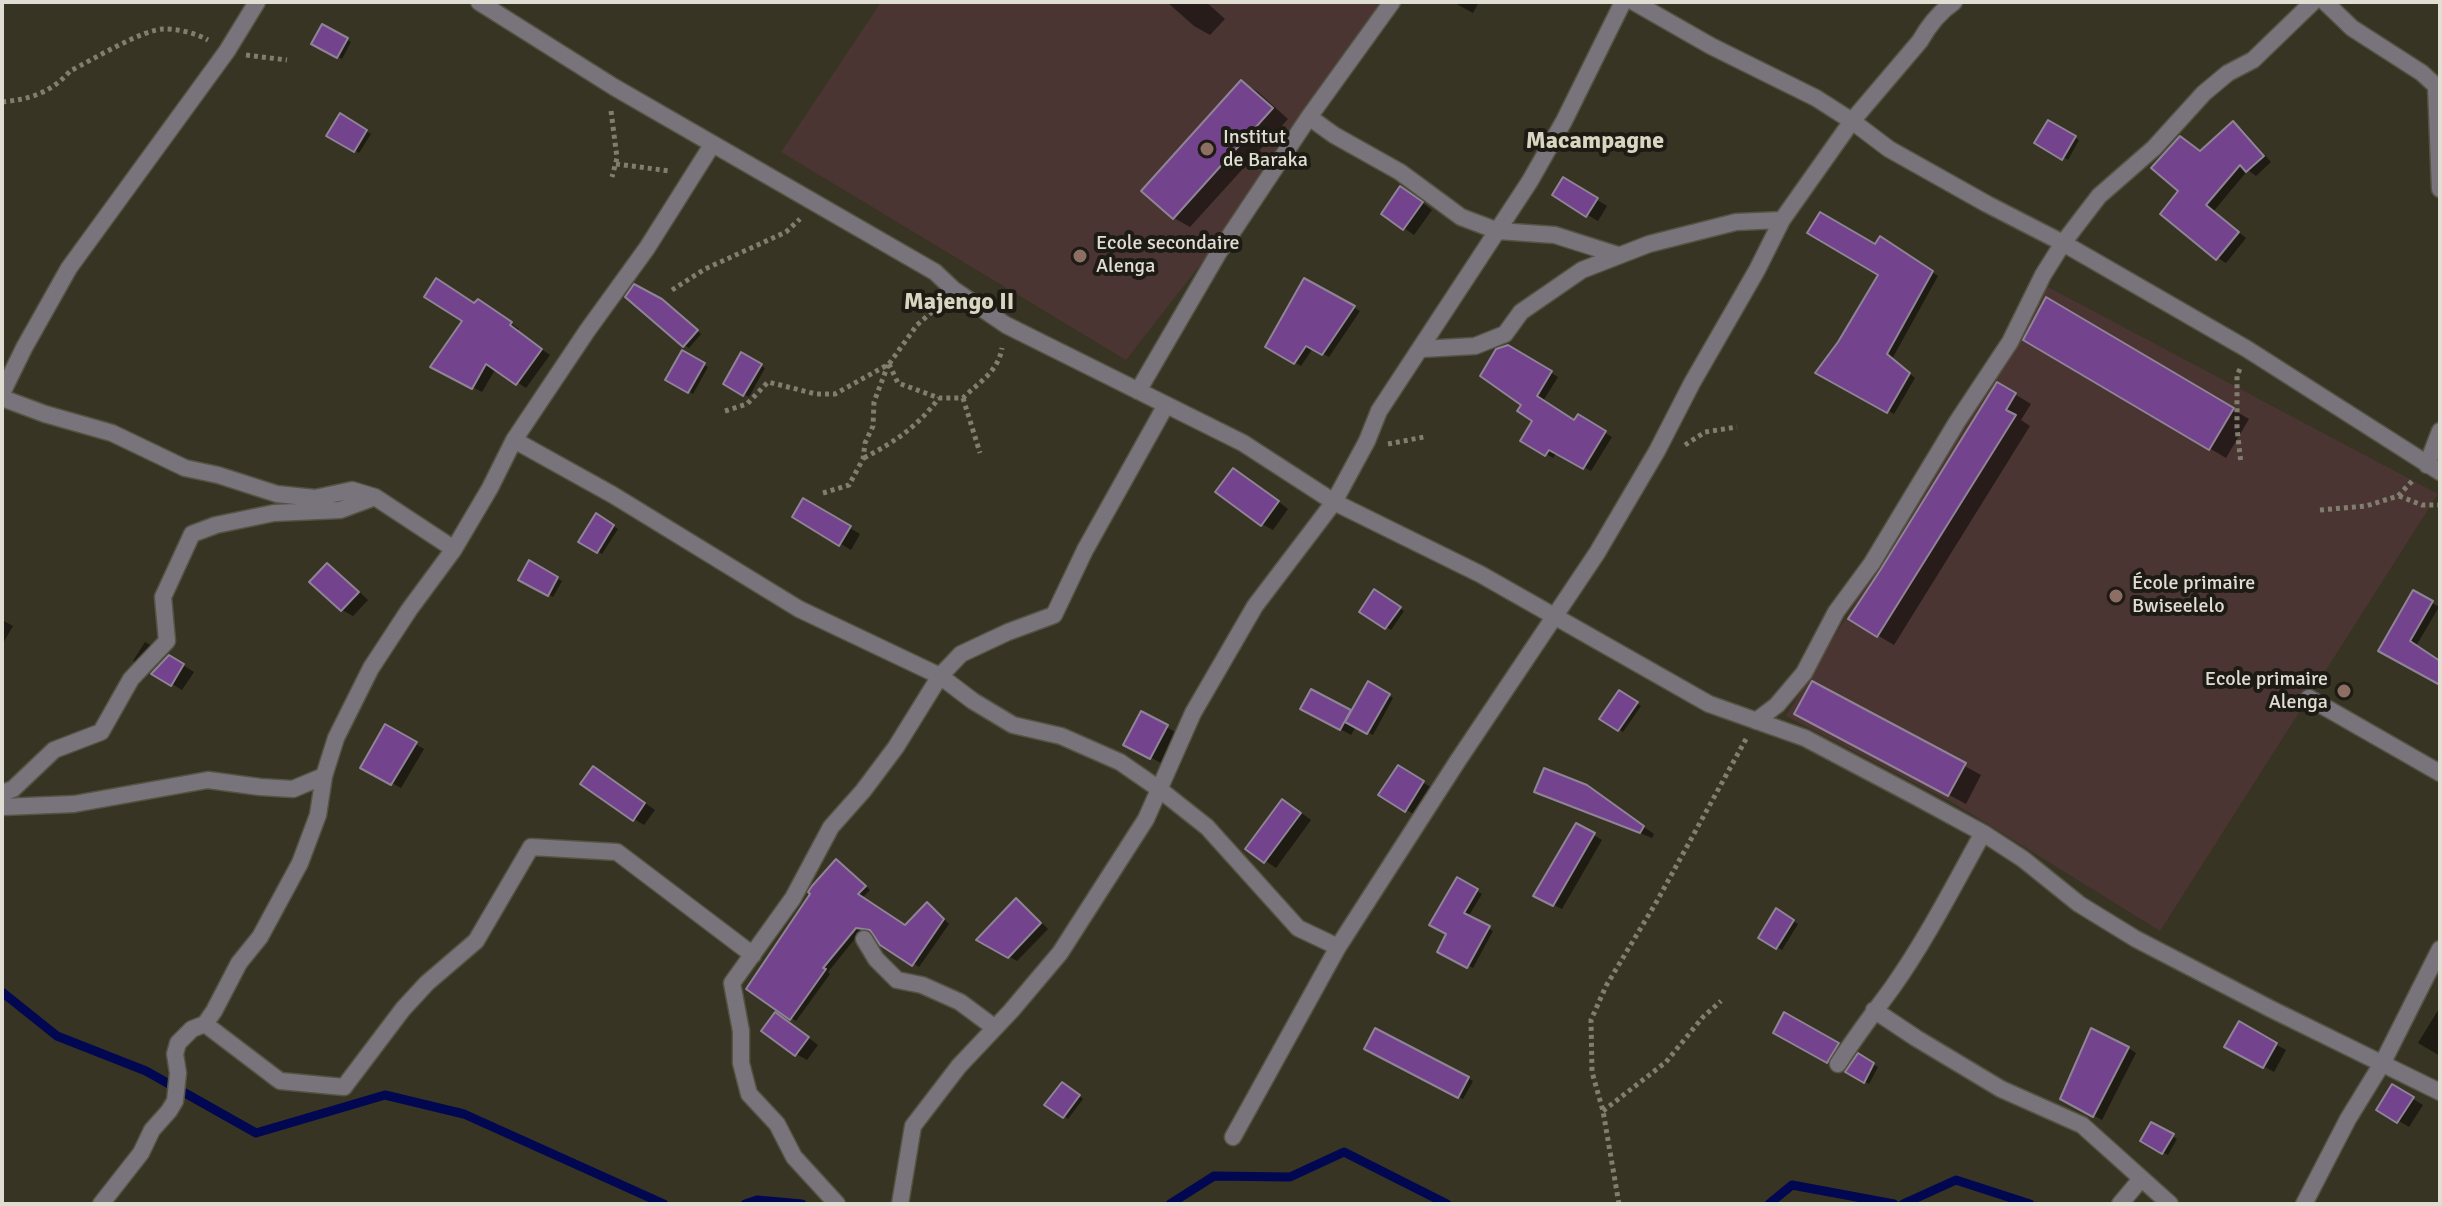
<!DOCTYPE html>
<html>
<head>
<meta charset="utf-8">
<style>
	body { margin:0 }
	#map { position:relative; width:2442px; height:1206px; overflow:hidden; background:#373423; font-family:Signika,sans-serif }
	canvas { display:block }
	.frame { position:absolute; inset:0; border:4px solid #e0ded3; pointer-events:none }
</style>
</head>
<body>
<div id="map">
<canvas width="2442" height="1206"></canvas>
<div class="frame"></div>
</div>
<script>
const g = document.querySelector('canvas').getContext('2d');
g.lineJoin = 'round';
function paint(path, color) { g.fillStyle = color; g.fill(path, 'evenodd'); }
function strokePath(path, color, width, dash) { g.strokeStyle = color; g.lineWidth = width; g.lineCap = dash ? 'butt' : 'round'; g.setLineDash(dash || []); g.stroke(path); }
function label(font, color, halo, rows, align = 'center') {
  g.font = font + ' Signika,sans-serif'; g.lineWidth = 8; g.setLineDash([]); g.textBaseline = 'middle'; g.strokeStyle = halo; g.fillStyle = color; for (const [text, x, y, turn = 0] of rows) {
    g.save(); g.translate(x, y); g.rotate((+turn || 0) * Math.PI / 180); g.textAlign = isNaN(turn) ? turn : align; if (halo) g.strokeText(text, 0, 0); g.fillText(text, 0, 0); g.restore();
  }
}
paint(new Path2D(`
	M881,2H1382L1397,12L1126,360L781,152Z
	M2048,287L2438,494L2160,931L1955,804L1786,716Z`), '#4a3532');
paint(new Path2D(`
	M1167,2H1206L1225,19L1210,35L1194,26Z
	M1453,2H1479L1473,13Z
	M323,26L351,42L342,59L314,43Z
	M1242,82L1258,92L1288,119L1190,227L1174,218Z
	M340,116L371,134L359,153L329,135Z
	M2049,122L2079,140L2068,160L2037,142Z
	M2233,124L2242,129L2271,162L2256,176L2248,170L2213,212L2246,238L2226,263L2218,258L2181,191Z
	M1564,180L1607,206L1598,221L1554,195Z
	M1412,195L1432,210L1414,235L1404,228Z
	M1881,239L1938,276L1892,359L1915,378L1894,414L1818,372L1840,343L1881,275L1876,247Z
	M1304,280L1360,311L1329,357L1313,348L1301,366L1268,346Z
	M2047,300L2249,419L2226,458L2026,339Z
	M667,304L701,334L689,348L684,345Z
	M475,305L487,306L519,329L517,332L550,355L526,388L496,368L482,392L432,366Z
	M1508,347L1558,377L1543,401L1574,421L1578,417L1612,437L1591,471L1557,452L1553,458L1523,440L1535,420L1524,404Z
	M683,353L708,367L693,394L668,379Z
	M741,355L765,368L749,397L725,384Z
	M1998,384L2031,404L2021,420L2030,426L1894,645L1850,619Z
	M1245,476L1288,509L1273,530L1262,524Z
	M804,501L860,534L851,550L794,516Z
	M597,516L618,529L602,554L581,541Z
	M529,563L562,581L553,597L520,580Z
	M327,566L338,572L368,600L353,616L342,610Z
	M1375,592L1404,611L1391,630L1362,611Z
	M2414,593L2439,607L2416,646L2440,663V683L2381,650Z
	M2,620L13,626L2,645Z
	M145,642L159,650L144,667L133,661Z
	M170,657L194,672L182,690L154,673Z
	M1813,683L1981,775L1966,804L1813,722Z
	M1369,684L1393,698L1373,735L1356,726L1351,735L1303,708L1312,692L1352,713Z
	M1620,692L1641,706L1623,732L1602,718Z
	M1142,713L1177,733L1161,763L1126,744Z
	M386,727L424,749L401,788L363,767Z
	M1398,768L1434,789L1417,816L1381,795Z
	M604,775L655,810L644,825L634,819Z
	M1537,791L1598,794L1654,834L1652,838Z
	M1293,807L1311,820L1276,868L1248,849Z
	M1577,825L1602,840L1562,909L1544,900Z
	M842,865L870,890L862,898L906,927L933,908L949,924L919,967L882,943L874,932L862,930L828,972L830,974L796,1021L791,1018Z
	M1458,880L1482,894L1468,917L1493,931L1473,968L1440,951L1449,934Z
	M1017,901L1025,906L1048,929L1017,961L980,940Z
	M1777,911L1798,924L1782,950L1760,937Z
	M2440,1007V1056L2418,1043Z
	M1785,1015L1848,1051L1839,1067L1775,1033Z
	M786,1021L818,1045L807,1060L796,1054Z
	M2239,1024L2286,1050L2274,1072L2227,1046Z
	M1375,1030L1473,1081L1463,1099L1366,1048Z
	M2128,1048L2136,1053L2102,1120L2063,1098Z
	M1859,1056L1878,1067L1869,1084L1848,1072Z
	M1067,1087L1083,1099L1068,1119L1064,1116Z
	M2393,1087L2423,1105L2409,1127L2379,1109Z
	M2152,1124L2177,1139L2168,1155L2142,1141Z`), '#0007');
strokePath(new Path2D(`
	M2,992L57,1036L146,1071L256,1133L385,1095L464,1114L664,1204
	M745,1204L757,1200L802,1204
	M1170,1204L1214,1176L1290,1177L1344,1152L1447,1204
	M1769,1204L1792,1185L1894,1204
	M1903,1204L1956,1180L2030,1204`), '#010750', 9);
const building = new Path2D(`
	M322,24L348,38L337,58L311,44Z
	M1241,80L1273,108L1173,219L1141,191Z
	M340,113L367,130L354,152L326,136Z
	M2048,120L2076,136L2062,160L2034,143Z
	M2233,121L2264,156L2246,172L2240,165L2206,205L2239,232L2216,260L2160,214L2178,191L2151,168L2180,136L2200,151Z
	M1563,177L1598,198L1586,217L1552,195Z
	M1400,186L1423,202L1403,230L1381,214Z
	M1820,212L1875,244L1880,236L1933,271L1887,354L1910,373L1887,413L1815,373L1838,342L1878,275L1807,233Z
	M436,278L474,303L478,299L512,322L510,325L542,349L516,385L486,364L472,389L430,367L462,321L424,297Z
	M1304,278L1355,306L1322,355L1306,346L1294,364L1265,347Z
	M634,284L662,299L698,330L683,347L625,297Z
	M2046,297L2234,408L2209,450L2023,340Z
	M1508,345L1552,371L1537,396L1574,420L1578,414L1606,431L1583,469L1549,450L1545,456L1520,441L1532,421L1517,411L1521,405L1480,376L1496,349Z
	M682,350L705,363L688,393L665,380Z
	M741,352L762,364L743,396L723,384Z
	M1997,382L2016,393L2006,410L2016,415L1877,637L1848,619L1881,569Z
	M1233,468L1279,501L1261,526L1215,492Z
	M803,498L851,526L839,546L792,517Z
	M596,513L614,525L597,553L578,542Z
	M529,560L558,577L548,596L518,580Z
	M327,563L359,592L341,611L309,582Z
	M1374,589L1401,607L1385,629L1359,612Z
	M2413,590L2433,601L2410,641L2440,661V685L2378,651Z
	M169,655L184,664L171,686L151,674Z
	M1368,681L1390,694L1367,734L1345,722Z
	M1812,681L1966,763L1948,796L1794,714Z
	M1311,689L1351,710L1340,730L1300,709Z
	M1619,690L1638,702L1618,731L1599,719Z
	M1141,711L1168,725L1150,759L1123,745Z
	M385,724L417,742L391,785L360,768Z
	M1398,765L1424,781L1405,812L1378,795Z
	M593,766L645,803L633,821L580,784Z
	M1544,768L1587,785L1644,826L1640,833L1534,792Z
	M1282,799L1301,813L1264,863L1245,849Z
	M1576,823L1595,833L1553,906L1533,896Z
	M836,859L866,886L858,894L905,925L927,902L944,919L912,966L880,945L870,930L856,928L823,968L826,969L790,1020L746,989L810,894L808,892L812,886Z
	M1457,877L1478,889L1464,913L1490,926L1467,968L1437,952L1446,934L1429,925Z
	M1016,898L1041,923L1008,958L976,940Z
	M1776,908L1794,920L1776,949L1758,938Z
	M775,1012L809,1037L795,1056L761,1031Z
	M1784,1012L1839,1043L1827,1063L1773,1033Z
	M2239,1021L2277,1043L2263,1068L2224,1047Z
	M1375,1028L1469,1077L1458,1098L1364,1049Z
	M2091,1028L2129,1047L2093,1117L2060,1099Z
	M1858,1053L1874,1063L1864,1083L1845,1072Z
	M1062,1082L1080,1095L1063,1118L1044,1105Z
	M2392,1084L2414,1097L2397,1123L2376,1110Z
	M2151,1122L2174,1134L2162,1154L2140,1141Z`);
paint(building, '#74438e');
strokePath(building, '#8f8496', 2);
const street = new Path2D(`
	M479,2L614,87L935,272L953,289L1006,325L1243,443L1334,502L1480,574L1709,704L1805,738L1913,795L1983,833L2023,859L2079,904L2136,939L2271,1009L2440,1092
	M1634,2L1711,46L1816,98L1852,121L1889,149L1987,204L2063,243L2247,349L2440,472
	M2325,2L2352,28L2422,73L2436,86L2440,189
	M1309,117L1334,135L1400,172L1461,217L1498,231L1555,235L1618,255
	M1422,349L1475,346L1505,334L1521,312L1582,270L1649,244L1736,222L1782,220
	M1138,391L1219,252L1309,117L1392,2
	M2,393L24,348L69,268L227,51L257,2
	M2,398L45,414L112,433L185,468L218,475L277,494L315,498L352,490L375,497L454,549
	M514,440L613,495L799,609L940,676L973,701L1013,725L1061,736L1120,762L1159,789L1207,827L1298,928L1338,947
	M2427,465L2440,431
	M2309,698L2440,773
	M1756,721L1777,705L1804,673L1836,612L1872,563L1957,422L2010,342L2043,275L2063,243L2099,196L2154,148L2204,93L2228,73L2253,60L2313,2
	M2,793L13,789L54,750L101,732L131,679L167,641L163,597L192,534L216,525L274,513L340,510L375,497
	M2,807L74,804L208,780L260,787L293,789L324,776
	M864,939L876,959L897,980L922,985L960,1002L995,1028
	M1874,1010L1916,1038L2001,1089L2082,1125L2170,1204
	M205,1024L280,1081L344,1087L403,1009L427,983L476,941L531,847L617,852L753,955
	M1838,1064C1855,1037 1873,1014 1892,988C1926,940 1954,885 1983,833
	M1233,1137L1338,947L1457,762L1597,553L1657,451L1692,383L1757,270L1782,220L1852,121L1920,41C1929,25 1939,12 1954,2
	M101,1204L141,1153L152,1130L169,1111L175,1101L178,1073L175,1054L178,1043L192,1029L205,1024L214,1011L239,963L260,937L300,863L318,815L324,776L336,738L371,668L409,610L454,549L490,488L514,440L587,331L647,248L712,145
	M837,1204L794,1157L777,1124L749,1094L741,1063V1031L732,983L793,898L831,827L863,791L896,747L940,676L961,654L1008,632L1054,615L1085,550L1166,405
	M900,1204L913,1126L959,1066L1011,1011L1060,953L1146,819L1193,713L1255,606L1334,502L1367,441L1379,411L1530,181L1564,121L1623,2
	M2120,1204L2141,1179
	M2304,1204L2348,1119L2383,1062L2440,949`);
strokePath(street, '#555343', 19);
strokePath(new Path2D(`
	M246,55L287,60
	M2,102C30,99 51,93 70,71C92,60 143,29 164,29C179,29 195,33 208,40
	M611,111L617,158L612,177
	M616,164L670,171
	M672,290L705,269L786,232L800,219
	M889,364L898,383L939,398H963C979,382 998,372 1002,348
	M2240,369L2237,375V428L2241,464
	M963,398L980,453
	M725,411L747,404L768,382L816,394H835L889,364L917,325L940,305
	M1388,444L1424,437
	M1685,445L1705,432L1737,427
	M864,458C896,441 917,427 939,398
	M823,493L849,485L863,459L865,443L873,426L874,402L888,365
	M2399,496L2422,505H2440
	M2320,510L2366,506L2398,496L2413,480
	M1603,1111L1666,1062L1703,1017L1721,1001
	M1619,1204L1603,1111L1592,1072L1591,1020L1606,986L1657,901L1746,739`), '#817e70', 5, [4, 4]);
strokePath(street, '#79747b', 16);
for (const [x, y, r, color] of [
	[1207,149,8,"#8d6e63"],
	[1080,256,8,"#8d6e63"],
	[2116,596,8,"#8d6e63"],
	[2344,691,8,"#8d6e63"]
]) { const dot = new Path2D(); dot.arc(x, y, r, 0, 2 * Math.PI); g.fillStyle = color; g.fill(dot); strokePath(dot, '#1d1b14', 3); }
label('20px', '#e0ded3', '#1d1b14', [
	["Institut",1223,138],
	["de Baraka",1223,161],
	["Ecole secondaire",1096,244],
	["Alenga",1096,267],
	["École primaire",2132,584],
	["Bwiseelelo",2132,607],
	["Ecole primaire",2328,680,"right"],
	["Alenga",2328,703,"right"]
], 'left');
label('bold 24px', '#d9d5c0', '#1d1b14', [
	["Macampagne",1595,142],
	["Majengo II",959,303]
]);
</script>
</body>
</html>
